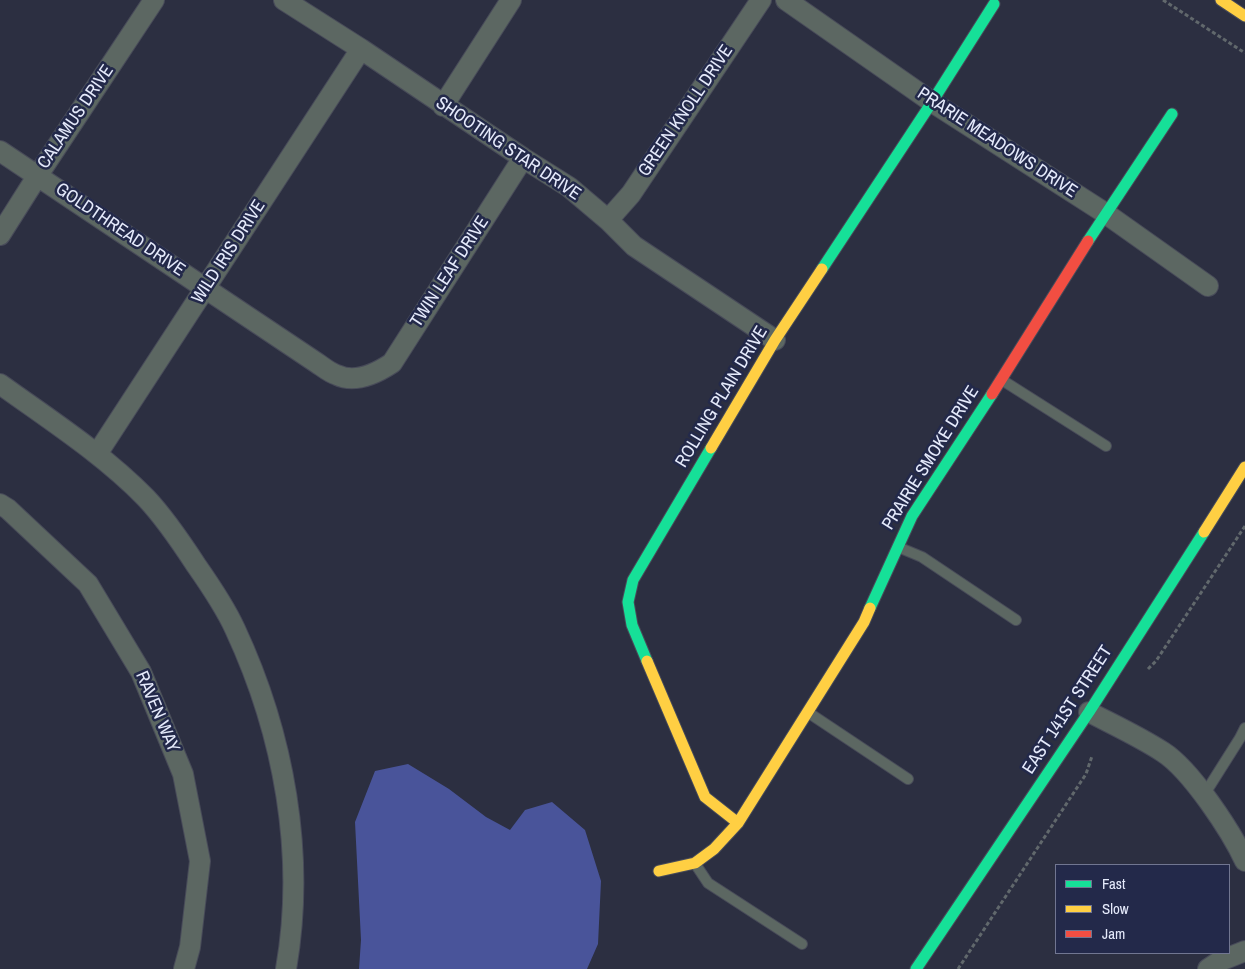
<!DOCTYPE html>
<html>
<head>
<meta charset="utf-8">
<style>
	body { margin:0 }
	#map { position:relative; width:1245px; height:969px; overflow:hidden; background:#2c2f41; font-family:"Archivo Narrow",sans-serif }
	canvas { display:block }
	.legend { position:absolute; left:1055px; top:864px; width:175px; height:90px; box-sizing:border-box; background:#23294a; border:1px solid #717691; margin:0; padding:6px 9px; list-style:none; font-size:15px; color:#e5eafb }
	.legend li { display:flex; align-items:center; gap:10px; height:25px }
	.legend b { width:25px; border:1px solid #717691 }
</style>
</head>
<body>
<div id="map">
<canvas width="1245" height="969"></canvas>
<ul class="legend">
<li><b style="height:6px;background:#16e098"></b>Fast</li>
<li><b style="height:6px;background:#ffcf43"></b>Slow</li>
<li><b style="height:6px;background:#f24e42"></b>Jam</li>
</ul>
</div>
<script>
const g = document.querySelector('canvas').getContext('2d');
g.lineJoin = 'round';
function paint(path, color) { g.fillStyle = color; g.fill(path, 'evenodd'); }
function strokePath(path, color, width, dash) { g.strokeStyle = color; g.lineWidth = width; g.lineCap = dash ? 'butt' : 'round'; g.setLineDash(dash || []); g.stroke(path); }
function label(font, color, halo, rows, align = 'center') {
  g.font = font + ' "Archivo Narrow",sans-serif'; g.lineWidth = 5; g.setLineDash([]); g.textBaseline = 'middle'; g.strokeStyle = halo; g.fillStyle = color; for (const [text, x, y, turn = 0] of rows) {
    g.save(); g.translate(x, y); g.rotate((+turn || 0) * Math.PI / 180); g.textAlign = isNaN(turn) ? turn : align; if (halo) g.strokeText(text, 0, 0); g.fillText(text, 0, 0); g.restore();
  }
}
paint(new Path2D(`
	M408,764L449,789L486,817L510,830L525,810L552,802L585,830L601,881L598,944L587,969H359L361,940L355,822L375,771Z`), '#49549a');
const lane = new Path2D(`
	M1002,380L1106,446
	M898,547L922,557L1016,620
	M809,713L908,779
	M1204,795L1240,738L1245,728
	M696,865L708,883L802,944`);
const street = new Path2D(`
	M284,0L361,49L523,158L569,187L608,220L634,246L775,340
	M786,0L932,102L1105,213L1208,286
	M443,106L511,0
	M0,151L317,363C323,367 330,373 337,375C356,384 377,373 392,363L523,158
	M608,220L631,194L761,0
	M0,235L38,175L154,0
	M0,384C50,420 103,454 146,498C165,518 181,542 196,565C210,585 225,607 235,629C284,734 306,855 286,969
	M97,454L361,49
	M0,504L8,509L88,584L141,672L183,774L200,861L190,947L184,969
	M1089,712C1114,725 1140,737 1163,752C1191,770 1231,831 1245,861
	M1208,969L1220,961L1245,951`);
const fast = new Path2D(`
	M1088,241L1172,114
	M822,269L932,102L994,4
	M870,608L912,516L992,394
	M647,661L632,625L628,602L633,580L711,448
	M916,969L1089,712L1204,532`);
const slow = new Path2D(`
	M1221,0L1245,16
	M711,448L775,340L822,269
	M1204,532L1245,467
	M647,661L705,797L738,823
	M659,871L695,863L714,849L738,823L864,622L870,608`);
const jam = new Path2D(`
	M992,394L1088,241`);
strokePath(lane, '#484b59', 12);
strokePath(street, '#484b59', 22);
strokePath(fast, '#484b59', 13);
strokePath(slow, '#484b59', 13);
strokePath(jam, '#484b59', 13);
strokePath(new Path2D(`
	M1163,0L1245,53
	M1148,669L1156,661L1245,526
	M958,969L1086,774L1092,756`), '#61686c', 3, [4, 2.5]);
strokePath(lane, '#5c6762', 10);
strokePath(street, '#5c6762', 20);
strokePath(fast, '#16e098', 11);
strokePath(slow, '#ffcf43', 11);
strokePath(jam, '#f24e42', 11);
label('18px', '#e5eafb', '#23294a', [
	["GREEN KNOLL DRIVE",686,111,-56],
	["CALAMUS DRIVE",76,117,-56],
	["PRARIE MEADOWS DRIVE",997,143,33],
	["SHOOTING STAR DRIVE",508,149,34],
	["GOLDTHREAD DRIVE",120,230,34],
	["WILD IRIS DRIVE",229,252,-57],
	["TWIN LEAF DRIVE",450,272,-57],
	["ROLLING PLAIN DRIVE",722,397,-59],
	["PRAIRIE SMOKE DRIVE",931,458,-58],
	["EAST 141ST STREET",1068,710,-57],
	["RAVEN WAY",157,712,67]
]);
</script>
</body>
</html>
